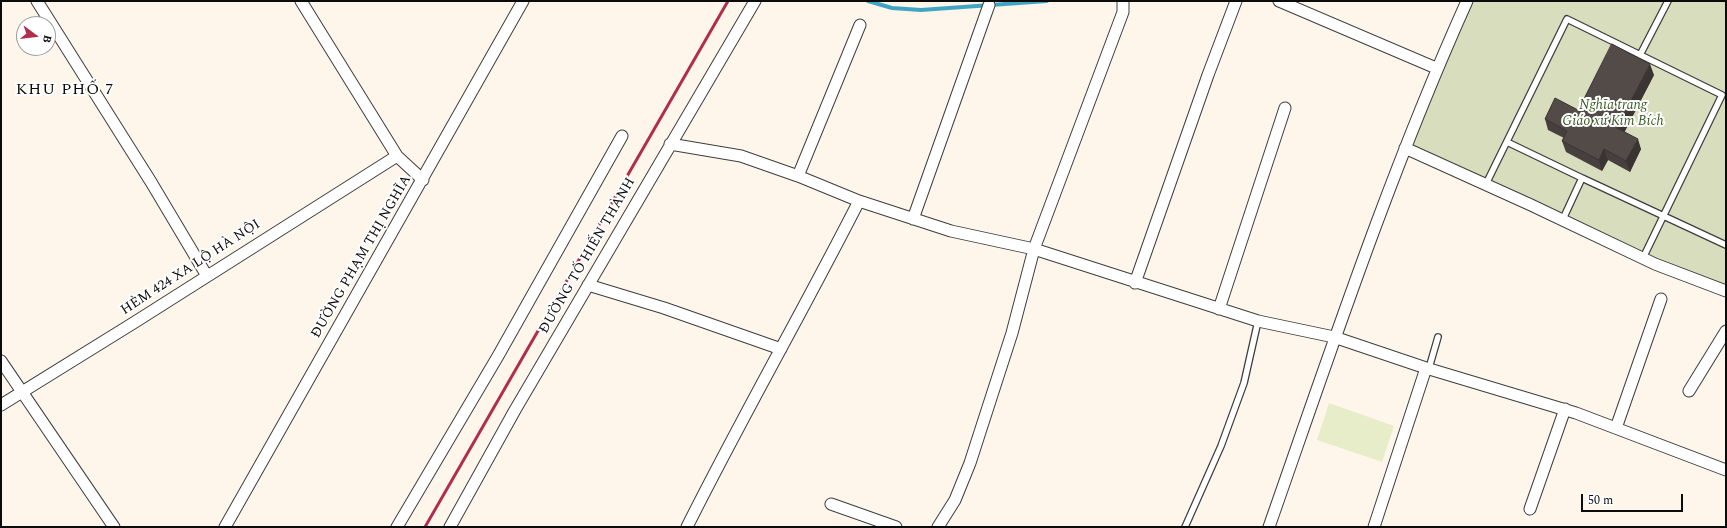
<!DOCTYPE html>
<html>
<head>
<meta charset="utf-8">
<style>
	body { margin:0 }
	#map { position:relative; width:1727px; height:528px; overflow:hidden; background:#fef6eb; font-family:Spectral,serif }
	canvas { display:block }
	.frame { position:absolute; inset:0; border:2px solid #0b0b0b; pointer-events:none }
	.north { position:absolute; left:16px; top:16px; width:40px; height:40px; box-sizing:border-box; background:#fff; border:1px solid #9d9d9d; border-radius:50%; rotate:105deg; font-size:11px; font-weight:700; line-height:16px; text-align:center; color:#0b0b0b }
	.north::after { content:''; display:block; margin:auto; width:14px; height:18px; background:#b02e4b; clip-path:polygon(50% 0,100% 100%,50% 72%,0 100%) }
	.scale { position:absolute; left:1581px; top:494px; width:102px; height:18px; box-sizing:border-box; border:2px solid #0b0b0b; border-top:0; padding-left:5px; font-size:12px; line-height:14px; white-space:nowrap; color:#0b0b0b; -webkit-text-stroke:3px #fff; paint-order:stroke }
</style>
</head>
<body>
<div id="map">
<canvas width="1727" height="528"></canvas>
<div class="frame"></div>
<div class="north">B</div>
<div class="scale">50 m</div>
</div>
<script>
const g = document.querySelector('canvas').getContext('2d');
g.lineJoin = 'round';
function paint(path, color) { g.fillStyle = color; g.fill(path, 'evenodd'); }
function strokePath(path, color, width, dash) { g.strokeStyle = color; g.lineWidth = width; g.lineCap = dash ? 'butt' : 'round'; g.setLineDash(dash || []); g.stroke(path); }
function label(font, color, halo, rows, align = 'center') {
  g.font = font + ' Spectral,serif'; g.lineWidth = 4; g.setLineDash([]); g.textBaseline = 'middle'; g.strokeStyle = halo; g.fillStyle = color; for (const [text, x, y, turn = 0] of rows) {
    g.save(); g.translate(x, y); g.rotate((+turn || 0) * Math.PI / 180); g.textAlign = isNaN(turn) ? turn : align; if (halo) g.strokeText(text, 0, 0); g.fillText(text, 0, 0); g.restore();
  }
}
paint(new Path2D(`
	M1472,1H1726V288L1655,260L1411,146Z`), '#d8ddbe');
paint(new Path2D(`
	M1329,403L1394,426L1382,462L1317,440Z`), '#e6edc8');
strokePath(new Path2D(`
	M868,1L892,8L921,10L1047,1`), '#40a5c2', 4);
const lane = new Path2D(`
	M1640,55L1668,1
	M1507,142L1582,178
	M1486,184L1567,19L1722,95L1643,258
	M1563,219L1582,178L1726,245
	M1429,368L1438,337
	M1185,527L1221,446L1244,383L1258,321`);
const street = new Path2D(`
	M37,1L151,182L207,276
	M301,1L397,156L423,180
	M1279,1L1436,68
	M670,144L741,156L798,176L859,201L951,231L1034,249L1258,321L1334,337L1426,368L1576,413L1726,470
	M1405,148L1531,205L1655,264L1726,291
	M798,176L860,25
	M913,219L989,5
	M1135,283L1208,75L1236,1
	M588,285L664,308L781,349
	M1219,309L1285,108
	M1,361L114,527
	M1689,391L1726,331
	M1,405L135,322L397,156
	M1616,428L1661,299
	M831,504L896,527
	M1530,509L1565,409
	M225,527L523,1
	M397,527L498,356L622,136
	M450,527L515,410L755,1
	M687,527C742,417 803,311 859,201
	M938,527L955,500L970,463L1012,333L1034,249L1123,12V1
	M1269,527C1331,350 1390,172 1467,1
	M1374,527L1426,368`);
strokePath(lane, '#3e3e3e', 8);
strokePath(street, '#3e3e3e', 13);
strokePath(lane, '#fff', 5.5);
strokePath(street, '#fff', 11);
strokePath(new Path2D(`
	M425,527L728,1`), '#b02e4b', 3);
paint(new Path2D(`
	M1654,75L1624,132L1641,149L1630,172L1608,160L1602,171L1566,152L1562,141L1564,138L1548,130L1545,119L1578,110Z`), '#47403e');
paint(new Path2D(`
	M1650,64L1654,75L1621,139L1617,128Z
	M1638,139L1641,149L1630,172L1626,161Z
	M1604,149L1608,160L1602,171L1599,160Z`), '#3a3432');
const building = new Path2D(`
	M1612,44L1650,64L1617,128L1638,139L1626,161L1604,149L1599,160L1562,141L1567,131L1545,119L1555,98L1578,110Z`);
paint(building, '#534b48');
strokePath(building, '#3a3432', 1);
label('italic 14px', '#385d21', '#fff', [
	["Nghĩa trang",1613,106],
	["Giáo xứ Kim Bích",1613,122]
]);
label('14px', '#0b0b0b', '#fff', [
	["ĐƯỜNG TỐ HIẾN THÀNH",588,256,-60],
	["ĐƯỜNG PHẠM THỊ NGHĨA",362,257,-60],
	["HẺM 424 XA LỘ HÀ NỘI",191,268,-33]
]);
g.letterSpacing = '1px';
label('16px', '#0b0b0b', '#fff', [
	["KHU PHỐ 7",65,91]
]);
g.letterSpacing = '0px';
</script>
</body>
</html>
